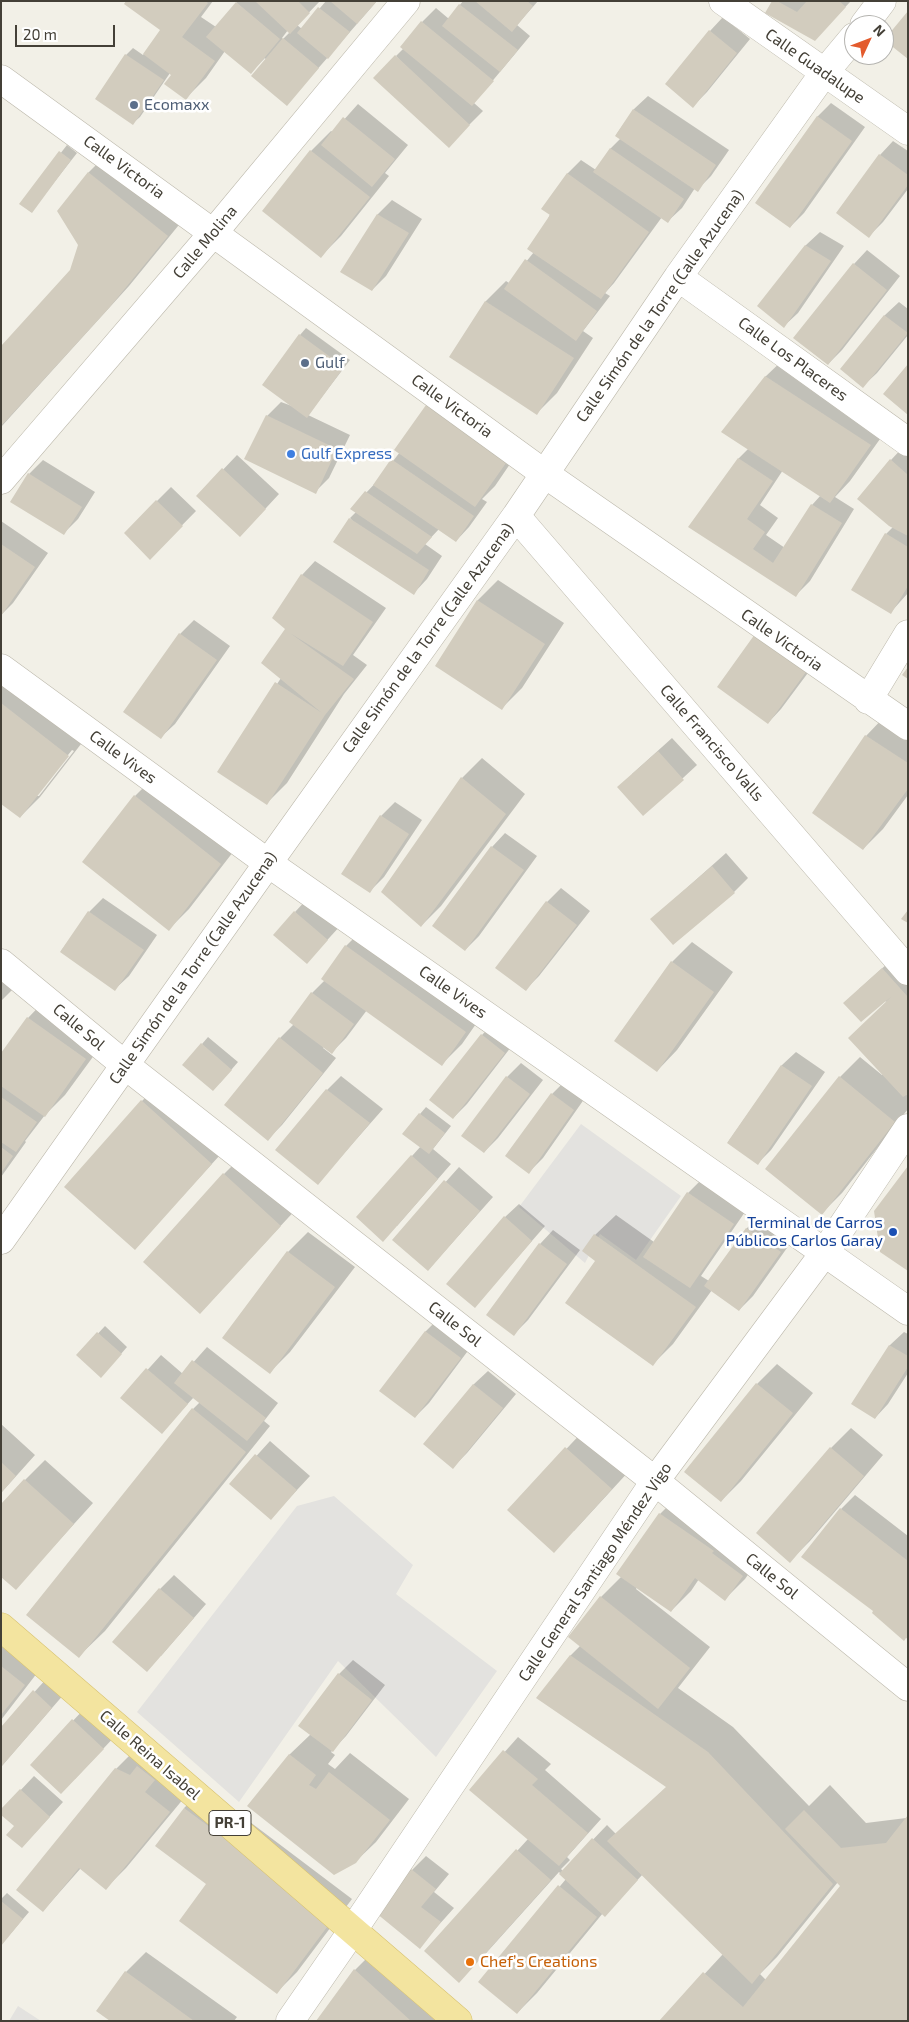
<!DOCTYPE html>
<html>
<head>
<meta charset="utf-8">
<style>
	body { margin:0 }
	#map { position:relative; width:909px; height:2022px; overflow:hidden; background:#f2f0e7; font-family:"Exo 2",sans-serif }
	canvas { display:block }
	.frame { position:absolute; inset:0; border:2px solid #444037; pointer-events:none }
	.north { position:absolute; left:844px; top:15px; width:50px; height:50px; box-sizing:border-box; background:#fff; border:1px solid #b4b3af; border-radius:50%; rotate:47deg; font-size:14px; font-weight:700; line-height:20px; text-align:center; color:#444037 }
	.north::after { content:''; display:block; margin:auto; width:18px; height:22px; background:#e35b2d; clip-path:polygon(50% 0,100% 100%,50% 72%,0 100%) }
	.scale { position:absolute; left:15px; top:25px; width:100px; height:22px; box-sizing:border-box; border:2px solid #444037; border-top:0; padding-left:6px; font-size:15px; line-height:18px; white-space:nowrap; color:#444037; -webkit-text-stroke:4px #fff; paint-order:stroke }
</style>
</head>
<body>
<div id="map">
<canvas width="909" height="2022"></canvas>
<div class="frame"></div>
<div class="north">N</div>
<div class="scale">20 m</div>
</div>
<script>
const g = document.querySelector('canvas').getContext('2d');
g.lineJoin = 'round';
function paint(path, color) { g.fillStyle = color; g.fill(path, 'evenodd'); }
function strokePath(path, color, width, dash) { g.strokeStyle = color; g.lineWidth = width; g.lineCap = dash ? 'butt' : 'round'; g.setLineDash(dash || []); g.stroke(path); }
function label(font, color, halo, rows, align = 'center') {
  g.font = font + ' "Exo 2",sans-serif'; g.lineWidth = 5; g.setLineDash([]); g.textBaseline = 'middle'; g.strokeStyle = halo; g.fillStyle = color; for (const [text, x, y, turn = 0] of rows) {
    g.save(); g.translate(x, y); g.rotate((+turn || 0) * Math.PI / 180); g.textAlign = isNaN(turn) ? turn : align; if (halo) g.strokeText(text, 0, 0); g.fillText(text, 0, 0); g.restore();
  }
}
paint(new Path2D(`
	M581,1124L681,1196L636,1260L600,1234L585,1263L519,1207Z
	M334,1496L413,1565L396,1594L497,1671L436,1757L338,1661L239,1802L137,1712L297,1506Z
	M18,2006L41,2021H9Z`), '#e3e2df');
paint(new Path2D(`
	M128,1H213L201,17L216,27L238,1H320L297,25L302,29L326,1H377L287,104L265,58L251,72L225,51L206,78L186,98L170,73L140,117L133,123L126,55L133,48L143,55L162,29ZM288,30L290,32L283,39L282,38Z
	M463,1H538L517,25L530,36L474,103L483,111L462,132L396,56L404,48L402,46L422,22L436,8L449,19Z
	M773,1H851L814,40Z
	M723,17L750,39L707,92L693,106L710,31Z
	M648,96L729,150L711,176L697,190L695,188L682,208L668,221L662,217L614,283L605,293L610,296L583,331L593,338L557,393L537,413L450,357L486,301L506,281L509,283L534,252L567,174L581,160L596,170L611,148L621,138L616,135L634,109Z
	M831,103L865,127L804,213L790,227L817,117Z
	M358,104L408,145L385,173L389,176L341,236L321,256L311,151L331,131L333,132Z
	M893,141L908,151V189L883,222L869,236L880,155Z
	M67,145L77,153L31,212L21,204Z
	M109,152L187,215L129,286L1,427V349L71,271L80,245L59,211L89,172Z
	M392,200L422,219L386,276L372,290L342,272L378,214Z
	M820,232L844,246L798,313L784,326L759,306L806,245Z
	M867,250L900,276L842,350L828,364L854,264Z
	M899,302L908,309V335L877,373L863,386L842,369L885,315Z
	M306,328L350,360L308,415L350,435L329,478L315,492L267,416L281,402L292,406L300,335Z
	M786,357L890,425L850,481L835,497L854,509L810,581L796,595L690,526L739,458L749,448L765,377ZM783,470L821,495L812,505L785,548L766,535L778,518L760,505Z
	M447,386L525,442L495,486L482,499L487,502L469,527L456,541L439,529L425,544L442,556L427,579L414,593L350,518L356,512L351,509L380,478L400,452L427,406Z
	M904,446L908,449V593L891,612L886,534L893,527L891,460Z
	M237,455L279,494L254,521L198,496Z
	M43,460L95,492L78,519L64,533L29,474Z
	M171,487L196,511L150,558L125,533Z
	M1,521L48,553L13,603L1,615Z
	M315,561L386,608L353,655L367,665L344,694L287,783L267,803L219,772L281,678L287,629L302,575Z
	M498,580L564,623L522,688L502,708L437,666L478,600Z
	M194,620L230,646L175,724L161,737L180,634Z
	M770,621L819,658L781,709L768,723Z
	M13,676L88,735L40,797L20,817L1,802V688ZM72,750L74,751L39,796H35Z
	M886,715L908,730V795L883,829L863,849L813,813L866,736Z
	M672,738L697,765L643,815L632,774Z
	M482,758L525,794L441,906L421,926L462,778Z
	M155,776L240,843L189,909L169,929L135,796Z
	M395,802L422,820L384,877L370,891L381,816Z
	M505,833L537,856L479,936L465,950L492,847Z
	M726,853L748,878L734,892L652,919Z
	M561,888L590,911L539,976L525,990L497,967L547,902Z
	M103,898L157,935L129,976L115,989L61,951L89,912Z
	M308,898L341,925L320,948L295,912Z
	M366,926L485,1011L462,1044L442,1064L367,1010L346,1038L332,1052L324,1046L323,1048L336,1058L282,1125L268,1139L280,1038L294,1024L291,1022L312,993L325,980L346,946Z
	M692,942L733,972L677,1050L657,1071L672,962Z
	M897,955L908,967V1093L906,1094L908,1096V1109L842,1193L822,1213L840,1077L860,1057L882,1075L883,1074L887,1002L859,989Z
	M1,970L16,986L1,1001Z
	M48,997L106,1039L65,1095L45,1115L25,1141L26,1142L1,1177V1056L28,1018Z
	M495,1021L518,1038L467,1104L453,1118L482,1035Z
	M208,1037L238,1062L220,1083L202,1044Z
	M796,1052L825,1072L771,1150L758,1163L728,1142L782,1065Z
	M521,1063L543,1080L498,1138L484,1152L507,1077Z
	M341,1076L383,1109L317,1184L327,1090Z
	M566,1080L587,1095L543,1158L529,1172L552,1094Z
	M162,1081L231,1143L135,1248L142,1101Z
	M426,1107L451,1126L433,1149L451,1164L397,1226L357,1217L421,1146L420,1114Z
	M244,1154L300,1205L200,1313L224,1174Z
	M459,1167L493,1197L428,1270L394,1240Z
	M702,1179L747,1209L701,1276L709,1281L747,1228L761,1215L794,1238L753,1296L739,1310L712,1290L673,1344L653,1364L597,1261L584,1251L595,1235L616,1215L654,1242L688,1193Z
	M519,1204L545,1226L475,1306L505,1217Z
	M553,1230L580,1250L528,1320L514,1334L540,1244Z
	M308,1232L355,1267L290,1352L270,1372L288,1252Z
	M439,1318L473,1344L429,1403L415,1417L425,1332Z
	M105,1326L127,1347L108,1369L78,1355Z
	M904,1332L908,1334V1373L888,1404L875,1418L853,1404L890,1345Z
	M207,1347L278,1403L264,1421L270,1426L105,1631L79,1656L193,1409L200,1402L194,1397L162,1432L122,1398L161,1355L183,1374Z
	M777,1364L813,1393L741,1481L721,1501L757,1384Z
	M488,1371L516,1394L467,1453L453,1467L425,1444L474,1384Z
	M1,1424L35,1455L1,1493Z
	M586,1428L631,1469L574,1531L509,1510Z
	M851,1428L883,1455L810,1541L790,1561L757,1533L831,1448Z
	M270,1441L310,1476L271,1518L231,1484Z
	M45,1460L93,1503L16,1588L25,1480Z
	M680,1494L762,1555L745,1579L725,1599L699,1579L691,1591L671,1611L637,1587L636,1589L710,1647L678,1688L733,1727L809,1806L830,1785L866,1823L906,1818L908,2021H661L723,1954L643,1874L618,1901L603,1913L537,1993L517,2013L480,1982L566,1879L559,1872L479,1961L426,1951L528,1839L471,1790L518,1737L551,1764L545,1770L601,1819L567,1857L570,1860L561,1869L563,1871L607,1825L616,1834L671,1783L538,1698L571,1655L580,1646L601,1597L622,1576L618,1574L660,1514ZM838,1882L842,1886L766,1980L760,1974L777,1957Z
	M855,1495L908,1536V1638L841,1509Z
	M174,1575L206,1604L161,1656L160,1589Z
	M1,1642L44,1664L1,1720Z
	M353,1660L385,1685L346,1736L331,1752L335,1755L328,1764L335,1769L350,1753L409,1799L376,1842L355,1862L289,1755L311,1734L339,1674Z
	M48,1677L65,1693L1,1767V1729Z
	M87,1706L117,1734L75,1779L31,1765Z
	M136,1749L189,1792L126,1868L106,1888L81,1868L43,1911L116,1769Z
	M34,1776L63,1802L35,1833L16,1826L1,1811Z
	M205,1788L352,1899L297,1972L277,1992L184,1808Z
	M426,1856L449,1874L434,1892L454,1908L419,1947L377,1913L412,1870Z
	M7,1893L29,1912L1,1945V1899Z
	M375,1950L453,2021H318L355,1970Z
	M146,1952L237,2017L234,2021H112L126,1972Z`), '#0003');
paint(new Path2D(`
	M126,1H205L208,3L182,37L215,61L186,100L164,84L171,75L143,54L160,30L124,4Z
	M255,1H298L310,13L290,34Z
	M330,1H377L357,24Z
	M475,1H527L533,6L512,32Z
	M772,1H777L797,12L807,1H839L846,7L815,41L765,13Z
	M236,2L280,39L251,74L206,37Z
	M459,4L518,50L500,72L442,26Z
	M318,7L350,32L328,59L297,33Z
	M908,11V59L884,40Z
	M421,21L494,81L472,106L400,47Z
	M709,30L737,53L693,108L665,84Z
	M283,38L319,68L287,106L251,76Z
	M125,54L164,80L133,125L95,99Z
	M395,55L470,125L449,148L373,78Z
	M633,109L716,165L698,192L615,136Z
	M817,116L852,141L790,228L755,203Z
	M343,117L395,159L372,187L321,145Z
	M610,148L684,199L668,223L593,172Z
	M310,150L370,197L321,258L262,211Z
	M59,151L71,160L32,213L19,204Z
	M879,154L908,175V185L869,238L836,213Z
	M88,172L168,236L109,308L1,426V346L70,270L78,245L57,211Z
	M567,173L649,232L601,299L527,249L550,215L541,209Z
	M377,214L409,233L372,291L340,272Z
	M805,245L831,261L784,328L757,306Z
	M525,259L597,311L576,341L504,289Z
	M853,263L887,290L828,365L793,338Z
	M485,301L574,358L537,415L449,357Z
	M884,315L908,333L863,388L840,369Z
	M299,334L344,367L307,418L262,385Z
	M908,364V415L883,394Z
	M765,376L871,445L830,503L721,432Z
	M426,405L506,463L475,507L394,450Z
	M266,415L337,449L316,494L244,459Z
	M738,458L773,481L747,519L765,532L753,549L773,563L811,504L842,523L796,597L688,527Z
	M391,459L474,516L456,542L373,485Z
	M890,459L908,475V536L889,526L857,499Z
	M222,468L266,509L240,537L196,496Z
	M28,473L82,507L64,535L10,502Z
	M365,491L432,537L417,554L350,509Z
	M156,500L183,526L150,560L124,533Z
	M349,518L429,570L414,595L333,542Z
	M885,533L908,547V586L891,614L851,590Z
	M1,544L35,567L1,616Z
	M301,574L373,622L343,666L290,633L354,679L325,715L267,805L217,772L275,682L322,713L261,663L285,629L272,618Z
	M477,600L545,644L502,710L435,666Z
	M179,633L217,660L161,739L123,712Z
	M755,634L806,672L768,724L717,687Z
	M908,667V679L902,675Z
	M1,703L69,756L20,818L1,804Z
	M865,735L908,763V789L863,850L812,813Z
	M658,751L684,780L643,816L617,787Z
	M461,777L506,814L421,927L381,892Z
	M134,795L221,864L169,931L82,862Z
	M380,815L409,834L370,893L341,874Z
	M491,846L524,870L465,951L432,926Z
	M712,866L735,893L673,945L650,919Z
	M546,901L577,925L526,991L495,968Z
	M908,910V923L901,919Z
	M88,911L144,950L115,991L60,952Z
	M294,911L328,940L307,964L273,935Z
	M345,945L466,1032L442,1066L321,979Z
	M671,961L714,992L657,1072L614,1041Z
	M882,968L908,997V1094L903,1097L848,1038L892,996L861,1022L843,1003Z
	M311,992L354,1024L332,1054L289,1022Z
	M27,1017L86,1059L45,1117L1,1086V1053Z
	M481,1034L505,1053L453,1119L429,1100Z
	M279,1037L323,1073L268,1141L224,1105Z
	M201,1043L232,1070L213,1091L182,1065Z
	M781,1065L812,1086L758,1165L727,1143Z
	M506,1076L530,1094L484,1153L461,1136Z
	M839,1076L895,1122L822,1215L765,1169Z
	M326,1089L370,1123L318,1185L275,1150Z
	M551,1093L574,1110L529,1174L505,1156Z
	M1,1097L37,1122L16,1152L1,1142Z
	M141,1100L212,1164L135,1250L64,1187Z
	M419,1113L445,1133L429,1154L402,1134Z
	M1,1147L13,1156L1,1173Z
	M411,1155L438,1179L383,1242L356,1217Z
	M908,1166V1271L880,1252L874,1211Z
	M223,1173L281,1226L200,1314L143,1262Z
	M444,1180L480,1211L428,1271L392,1240Z
	M687,1192L734,1224L690,1288L643,1257Z
	M504,1216L532,1241L475,1308L446,1284Z
	M746,1228L781,1252L739,1311L704,1286Z
	M594,1234L696,1307L653,1366L565,1303L595,1261L582,1251Z
	M539,1243L567,1264L514,1336L486,1315Z
	M287,1251L335,1287L270,1374L222,1338Z
	M425,1331L461,1358L415,1418L379,1391Z
	M97,1332L122,1354L101,1378L76,1355Z
	M889,1345L908,1356V1367L875,1419L851,1404Z
	M192,1360L266,1418L247,1441L174,1383Z
	M146,1368L188,1404L162,1434L120,1398Z
	M756,1383L793,1413L721,1502L684,1472Z
	M473,1384L503,1408L453,1469L423,1444Z
	M192,1408L246,1452L79,1658L26,1615Z
	M565,1447L612,1489L554,1553L507,1510Z
	M830,1447L864,1476L790,1563L756,1533Z
	M255,1454L297,1490L271,1520L229,1484Z
	M1,1462L16,1476L1,1493Z
	M24,1479L74,1524L16,1590L1,1577V1504Z
	M840,1508L908,1561V1639L906,1638L904,1641L872,1613L873,1611L801,1557Z
	M659,1513L714,1551L712,1553L743,1576L725,1601L695,1578L671,1612L616,1574Z
	M159,1588L194,1618L147,1672L112,1642Z
	M600,1596L690,1668L658,1709L568,1637Z
	M570,1655L708,1752L833,1884L752,1984L607,1841L666,1787L536,1698Z
	M1,1666L25,1685L1,1715Z
	M338,1673L372,1700L333,1752L298,1726Z
	M33,1690L52,1708L1,1767V1727Z
	M72,1719L104,1749L61,1794L30,1765Z
	M503,1750L538,1779L532,1785L588,1833L559,1866L469,1790Z
	M289,1754L316,1775L309,1785L316,1789L329,1772L390,1820L356,1863L334,1875L247,1806Z
	M137,1766L155,1780L145,1792L170,1812L106,1890L79,1868L43,1912L16,1890L115,1768L130,1775Z
	M20,1789L50,1817L22,1848L6,1835L14,1826L1,1815V1809Z
	M184,1808L333,1919L277,1994L179,1921L206,1884L155,1846Z
	M804,1810L841,1848L886,1843L908,1815V2021H659L703,1972L743,2007L840,1886L785,1829Z
	M592,1838L638,1880L605,1917L559,1874Z
	M516,1849L551,1880L459,1983L424,1951Z
	M411,1869L436,1889L421,1907L441,1922L420,1949L376,1913Z
	M558,1885L597,1917L517,2014L478,1982Z
	M1,1901L23,1919L1,1946Z
	M354,1969L411,2021H316Z
	M125,1971L194,2021H110L96,2011Z`), '#d2ccbe');
const minor = new Path2D(`
	M723,1L908,131
	M864,25L882,1
	M1,79L545,474L908,726
	M678,277L908,442
	M1,480L214,232L406,1
	M516,516L908,971
	M1,668L268,863L908,1311
	M868,700L908,634
	M1,963L125,1065L655,1481L908,1687
	M1,1240L268,863L516,516L678,277L824,73L854,37
	M290,2021L353,1930L655,1481L825,1252L908,1128`);
const primary = new Path2D(`
	M1,1627L458,2021`);
strokePath(minor, '#bcb8ab', 29);
strokePath(primary, '#d7c271', 29);
strokePath(minor, '#fff', 28);
strokePath(primary, '#f3e49f', 28);
for (const [x, y, r, color] of [
	[134,105,5,"#5c6f8a"],
	[305,363,5,"#5c6f8a"],
	[291,454,5,"#3f7fe0"],
	[893,1232,5,"#1a4fb4"],
	[470,1962,5,"#e8710a"]
]) { const dot = new Path2D(); dot.arc(x, y, r, 0, 2 * Math.PI); g.fillStyle = color; g.fill(dot); strokePath(dot, '#fff', 2); }
for (const [x, y, w] of [
	[230,1823,42]
]) { const box = new Path2D(); box.roundRect(x - w / 2, y - 12.5, w, 25, 4); g.fillStyle = '#fff'; g.fill(box); strokePath(box, '#444037', 1); }
label('bold 15px', '#444037', null, [
	["PR-1",230,1823]
]);
label('16px', '#444037', '#fff', [
	["Calle Guadalupe",815,66,35],
	["Calle Victoria",124,167,36],
	["Calle Molina",205,242,-50],
	["Calle Simón de la Torre (Calle Azucena)",660,306,-55],
	["Calle Los Placeres",793,359,36],
	["Calle Victoria",452,406,36],
	["Calle Simón de la Torre (Calle Azucena)",428,638,-54],
	["Calle Victoria",782,640,35],
	["Calle Francisco Valls",712,743,49],
	["Calle Vives",123,757,36],
	["Calle Simón de la Torre (Calle Azucena)",193,968,-55],
	["Calle Vives",453,992,35],
	["Calle Sol",79,1027,40],
	["Calle Sol",455,1324,38],
	["Calle General Santiago Méndez Vigo",595,1572,-56],
	["Calle Sol",772,1576,39],
	["Calle Reina Isabel",150,1755,41]
]);
label('16px', '#4e5e75', '#fff', [
	["Ecomaxx",144,105],
	["Gulf",315,363]
], 'left');
label('16px', '#366cbe', '#fff', [
	["Gulf Express",301,454]
], 'left');
label('16px', '#164399', '#fff', [
	["Terminal de Carros",883,1223],
	["Públicos Carlos Garay",883,1241]
], 'right');
label('16px', '#c56008', '#fff', [
	["Chef’s Creations",480,1962]
], 'left');
</script>
</body>
</html>
